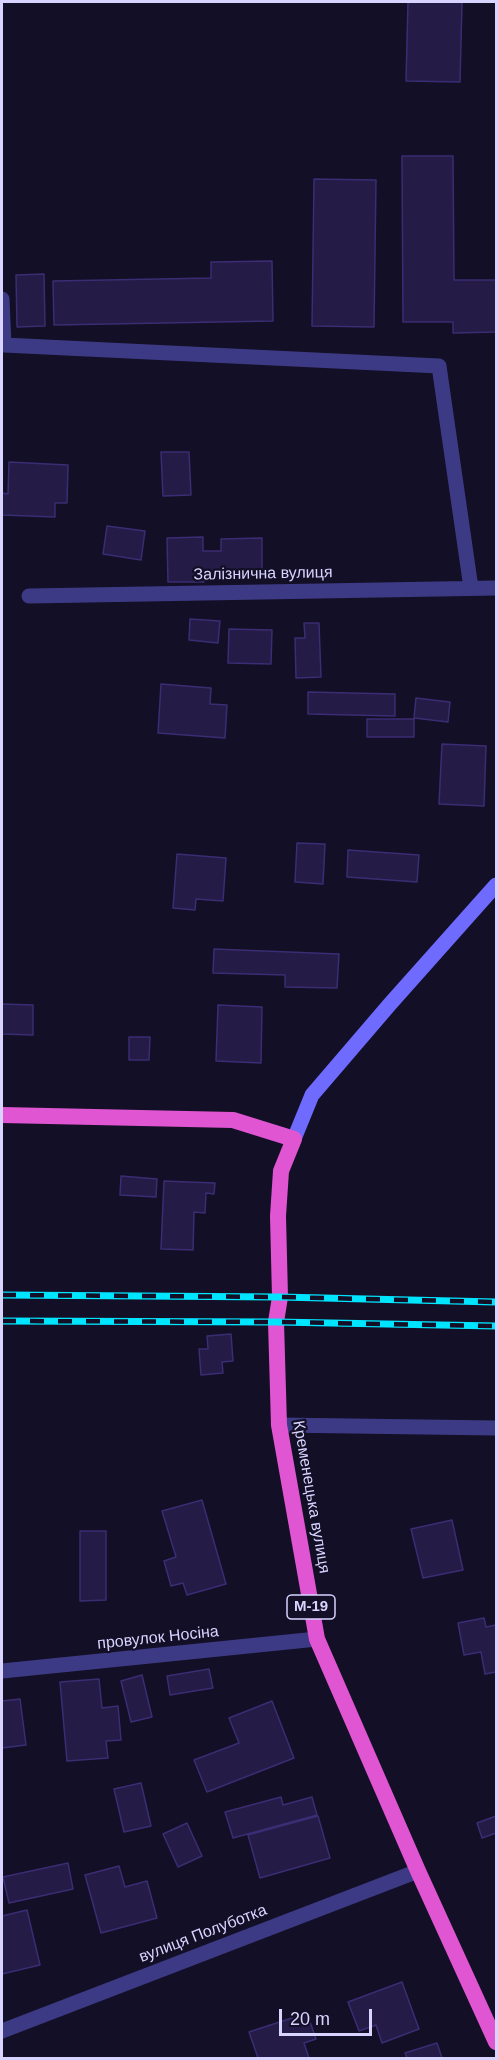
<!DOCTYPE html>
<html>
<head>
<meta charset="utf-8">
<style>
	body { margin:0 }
	#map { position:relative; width:498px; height:2060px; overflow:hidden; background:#130f26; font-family:Arial,sans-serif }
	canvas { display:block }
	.frame { position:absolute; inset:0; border:3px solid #d9d4ff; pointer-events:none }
	.scale { position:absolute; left:279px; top:2009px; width:93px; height:27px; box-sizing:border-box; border:3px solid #d9d4ff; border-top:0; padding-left:8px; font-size:18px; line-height:21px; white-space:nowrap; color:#d9d4ff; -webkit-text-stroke:4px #130f26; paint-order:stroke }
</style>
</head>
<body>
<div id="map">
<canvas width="498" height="2060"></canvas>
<div class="frame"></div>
<div class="scale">20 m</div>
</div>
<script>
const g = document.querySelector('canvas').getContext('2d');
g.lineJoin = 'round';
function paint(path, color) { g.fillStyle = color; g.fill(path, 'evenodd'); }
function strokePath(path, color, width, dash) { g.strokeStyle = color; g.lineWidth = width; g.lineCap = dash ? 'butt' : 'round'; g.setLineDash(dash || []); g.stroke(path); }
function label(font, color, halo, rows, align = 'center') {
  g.font = font + ' Arial,sans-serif'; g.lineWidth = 4.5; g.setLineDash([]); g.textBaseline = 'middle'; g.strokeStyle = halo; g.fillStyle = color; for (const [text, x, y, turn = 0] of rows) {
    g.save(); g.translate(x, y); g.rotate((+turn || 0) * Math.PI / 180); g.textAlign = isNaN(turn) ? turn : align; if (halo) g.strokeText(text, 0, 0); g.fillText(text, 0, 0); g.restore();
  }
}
const building = new Path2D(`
	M408,2H462L460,82L406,81Z
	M402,156H453L454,280H496V332L453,333V322H403Z
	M314,179L376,180L374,327L312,326Z
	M272,261L273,321L54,325L53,281L211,278V262Z
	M44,274L45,326L17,327L16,275Z
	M161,452H189L191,495L163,496Z
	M9,462L68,465L67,503H55V517L2,515V493L8,494Z
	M107,526L145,531L141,560L103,554Z
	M203,537V551H221V539L262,538V571L204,573V582H168L167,538Z
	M190,619L220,621L218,643L189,640Z
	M304,623H319L321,677L296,678L295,638H305Z
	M229,629L272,630L271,664L228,663Z
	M161,684L211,688L210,704L227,705L225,738L158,733Z
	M308,692L395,694V716L308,714Z
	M416,698L450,702L448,722L414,718Z
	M367,719H414V737H367Z
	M442,744L486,746L484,806L439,804Z
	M297,843L325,844L323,884L295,882Z
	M348,850L419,855L417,882L347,877Z
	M177,854L226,858L223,901L196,899L195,910L173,908Z
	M214,949L339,954L337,988L285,987V975L213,973Z
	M2,1004L33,1005V1035L2,1034Z
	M218,1005L262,1007L261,1063L216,1061Z
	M129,1037H150L149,1060H129Z
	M121,1176L157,1179L156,1197L120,1195Z
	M164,1181L215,1183L214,1194L206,1193L205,1213L194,1212L193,1250L161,1249Z
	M231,1334L233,1361L222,1362L223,1373L201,1375L199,1349H208L207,1336Z
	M202,1500L226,1584L187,1595L183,1583L171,1586L164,1561L176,1557L162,1511Z
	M452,1520L463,1570L423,1578L411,1529Z
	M80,1531H106V1600L80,1601Z
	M484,1618L486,1627L496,1625V1672L485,1674L481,1652L464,1655L458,1623Z
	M209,1669L213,1688L170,1695L167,1676Z
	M142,1675L152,1717L131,1722L121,1681Z
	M99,1679L102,1708L118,1706L121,1740L106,1741L108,1758L67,1761L60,1682Z
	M20,1699L26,1745L2,1748V1701Z
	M272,1701L294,1758L207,1792L194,1760L239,1743L229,1718Z
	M141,1783L151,1826L124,1832L114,1789Z
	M281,1797L283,1805L312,1797L317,1815L233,1838L225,1812Z
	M318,1816L330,1858L260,1878L248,1835Z
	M496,1816V1833L482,1838L477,1823Z
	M187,1823L202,1856L178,1867L163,1834Z
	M68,1863L73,1889L9,1903L3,1877Z
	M119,1866L125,1887L147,1881L157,1918L101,1933L85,1875Z
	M27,1910L40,1965L2,1974V1916Z
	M402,1982L419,2029L382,2043L376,2025L359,2031L348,2002Z
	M307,2013L316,2039L304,2043L309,2058H258L249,2032Z
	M437,2043L442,2058H407L405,2053Z`);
paint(building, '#241b47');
strokePath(building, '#3b2d73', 1.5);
strokePath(new Path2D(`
	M2,299L4,345L439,366L471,588
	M29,596L496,588
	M279,1425L496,1428
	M2,1671L317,1639
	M2,2031L418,1871`), '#3d3a85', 15);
strokePath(new Path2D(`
	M294,1139L312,1095L390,1004L496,885`), '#6f6bff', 15);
strokePath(new Path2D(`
	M2,1115L233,1120L294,1139L281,1171L278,1216L280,1297L276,1322L279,1425L317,1639L418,1871L496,2042`), '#e055d1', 16);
const rail = new Path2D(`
	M2,1295L280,1297L496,1302
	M2,1321L276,1322L496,1326`);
strokePath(rail, '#00e5ff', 7);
strokePath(rail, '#130f26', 4.5, [14]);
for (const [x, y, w] of [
	[311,1607,48]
]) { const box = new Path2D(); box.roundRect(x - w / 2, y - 12, w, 24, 4.5); g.fillStyle = '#130f26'; g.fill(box); strokePath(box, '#d9d4ff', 1.5); }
label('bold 15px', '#d9d4ff', null, [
	["М-19",311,1607]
]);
label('16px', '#d9d4ff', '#130f26', [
	["Залізнична вулиця",263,574,-1],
	["Кременецька вулиця",311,1497,80],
	["провулок Носіна",158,1638,-6],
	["вулиця Полуботка",203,1934,-21]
]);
</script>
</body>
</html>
